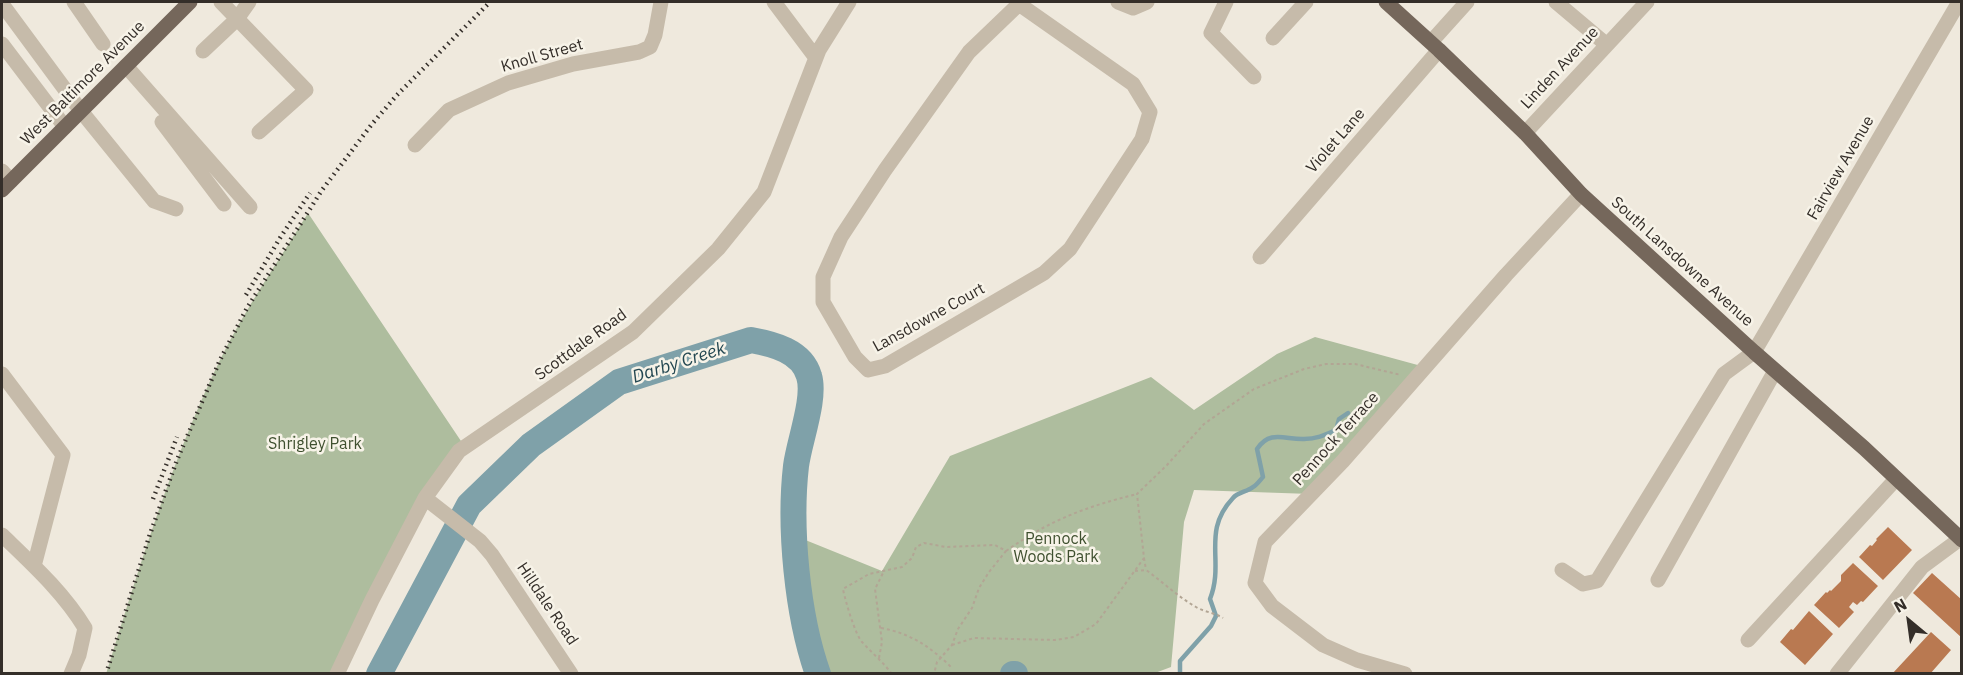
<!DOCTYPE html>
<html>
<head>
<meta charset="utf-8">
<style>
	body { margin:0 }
	#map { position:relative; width:1963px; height:675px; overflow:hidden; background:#efe9dd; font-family:"IBM Plex Sans",sans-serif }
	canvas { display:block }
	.frame { position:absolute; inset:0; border:3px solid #342e29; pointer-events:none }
	.north { position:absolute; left:1879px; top:591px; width:60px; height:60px; -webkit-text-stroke:4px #f7f3e8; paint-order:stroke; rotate:331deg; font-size:16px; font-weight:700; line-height:24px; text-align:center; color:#342e29 }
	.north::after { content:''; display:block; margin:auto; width:21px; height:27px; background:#342e29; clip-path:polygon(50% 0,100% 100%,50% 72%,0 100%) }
</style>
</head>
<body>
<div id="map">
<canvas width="1963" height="675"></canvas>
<div class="frame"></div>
<div class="north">N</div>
</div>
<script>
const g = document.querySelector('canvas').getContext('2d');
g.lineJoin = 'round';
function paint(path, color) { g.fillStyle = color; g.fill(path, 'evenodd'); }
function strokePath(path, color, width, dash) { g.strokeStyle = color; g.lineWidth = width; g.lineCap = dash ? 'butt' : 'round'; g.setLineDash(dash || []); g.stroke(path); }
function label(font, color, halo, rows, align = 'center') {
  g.font = font + ' "IBM Plex Sans",sans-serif'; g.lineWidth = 5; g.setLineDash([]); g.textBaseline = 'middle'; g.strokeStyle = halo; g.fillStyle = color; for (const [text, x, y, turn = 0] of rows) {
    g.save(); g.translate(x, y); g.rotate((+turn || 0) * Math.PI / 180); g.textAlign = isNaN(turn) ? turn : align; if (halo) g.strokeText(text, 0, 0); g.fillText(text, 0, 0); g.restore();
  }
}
paint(new Path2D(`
	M308,213L465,447L459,451L337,673L106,674C139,568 171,462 219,362C244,310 278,262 308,213Z
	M1315,337L1425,367L1311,494L1194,490L1184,522L1171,667L1155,673H818L804,617L793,535L882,571L950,456L1151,377L1194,410L1277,354Z`), '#aebd9e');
strokePath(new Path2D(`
	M1180,674V661L1211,626L1216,616L1210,599C1225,561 1201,532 1233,498C1238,492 1247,492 1253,487C1257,485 1260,480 1263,477L1257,449C1270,429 1286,440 1304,439C1317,439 1325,435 1336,430L1339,419L1348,413`), '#7fa1a9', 4.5);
strokePath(new Path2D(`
	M379,674L469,505L531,445L619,382L751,340C773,344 802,351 809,376C816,398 799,442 796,466C789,527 797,615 818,674
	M1013,674H1015`), '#7fa1a9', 26);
paint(new Path2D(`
	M1888,527L1912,550L1883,580L1859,557L1870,545L1872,546L1877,540L1876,539Z
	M1853,563L1878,586L1863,602L1861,601L1857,605L1853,602L1849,607L1854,612L1839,628L1814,605L1826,592L1827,593L1830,590L1831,591L1841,581V575Z
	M1932,573L1962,600V638L1913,593Z
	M1809,611L1833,634L1805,665L1780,642L1791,629L1793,630Z
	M1931,632L1951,650L1930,674H1892Z`), '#b97951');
strokePath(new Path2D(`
	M1006,551C1050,520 1085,507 1137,494
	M1144,558L1146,570
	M1135,571L1146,570C1163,582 1178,597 1196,607C1204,612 1213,612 1223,618
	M881,628C910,633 931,647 952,668
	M952,645L974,638L1055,640L1074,637L1096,624L1144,558L1137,494L1167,465L1204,424L1254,389L1304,369L1326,364H1355L1401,375
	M879,658L882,642L875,589L884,571
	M892,674C883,662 872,653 862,642C855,634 845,600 843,589L869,574L902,567L912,558L916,547L924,543L946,547L995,545L1006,551L989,572L979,588L972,608L958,629L952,645L937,662L934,674`), '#b2a594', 2, [3, 3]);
strokePath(new Path2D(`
	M74,2L103,44
	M221,2L306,90L259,132
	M774,2L816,58
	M1118,2L1133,8L1147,2
	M1226,2L1211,33L1254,77
	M1556,2L1607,45
	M2,4L81,111L154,201L176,209
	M1019,4L1133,84L1150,112L1142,139L1070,249L1044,273L885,366L868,370L855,357L823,302V277L841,237L885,170L969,52L1021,2
	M1273,38L1306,2
	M1431,42L1467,2
	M2,44L65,127
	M203,51L237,19L249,2
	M126,66L250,207
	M162,122L224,204
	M1525,133L1647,2
	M415,145L449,110L508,83L573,64L639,52L650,47L655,35L661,2
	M2,171L11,181
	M1260,257L1439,50
	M2,374L63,455L34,566
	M425,498L480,541L492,555L571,674
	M2,535C32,564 63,592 85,628L79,655L71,674
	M1562,570L1583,584L1597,581L1724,374L1754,352L1959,2
	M1658,580L1775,371
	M1748,640L1896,479
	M337,674L372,600L425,498L459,451L633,332L718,249L764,192L819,50L849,2
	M1405,674L1357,660L1323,645L1272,606L1255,583L1265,542L1343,461L1506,275L1581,194
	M1837,674L1922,567L1960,539`), '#c6bbaa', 15);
strokePath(new Path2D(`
	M1386,2L1439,50L1525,133L1581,194L1754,352L1864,448L1962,540
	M2,190L190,2`), '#75675b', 15);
strokePath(new Path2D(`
	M246,295L280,238L310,193
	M153,499L177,437
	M106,674L150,534L177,460L220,360L247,308L322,190L372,124L397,95L490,2`), '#342e29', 4.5, [1.5, 4.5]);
label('16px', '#342e29', '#f7f3e8', [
	["Knoll Street",542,56,-16],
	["Linden Avenue",1560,68,-47],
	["West Baltimore Avenue",83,83,-45],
	["Violet Lane",1336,141,-49],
	["Fairview Avenue",1841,168,-60],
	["South Lansdowne Avenue",1682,262,42],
	["Lansdowne Court",929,318,-29],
	["Scottdale Road",581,345,-36],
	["Pennock Terrace",1336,439,-48],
	["Hilldale Road",547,604,56]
]);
label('16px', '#3f502f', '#f7f3e8', [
	["Shrigley Park",315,444],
	["Pennock",1056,539],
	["Woods Park",1056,557]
]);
label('italic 18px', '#234751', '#f7f3e8', [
	["Darby Creek",679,363,-18]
]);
</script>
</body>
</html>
